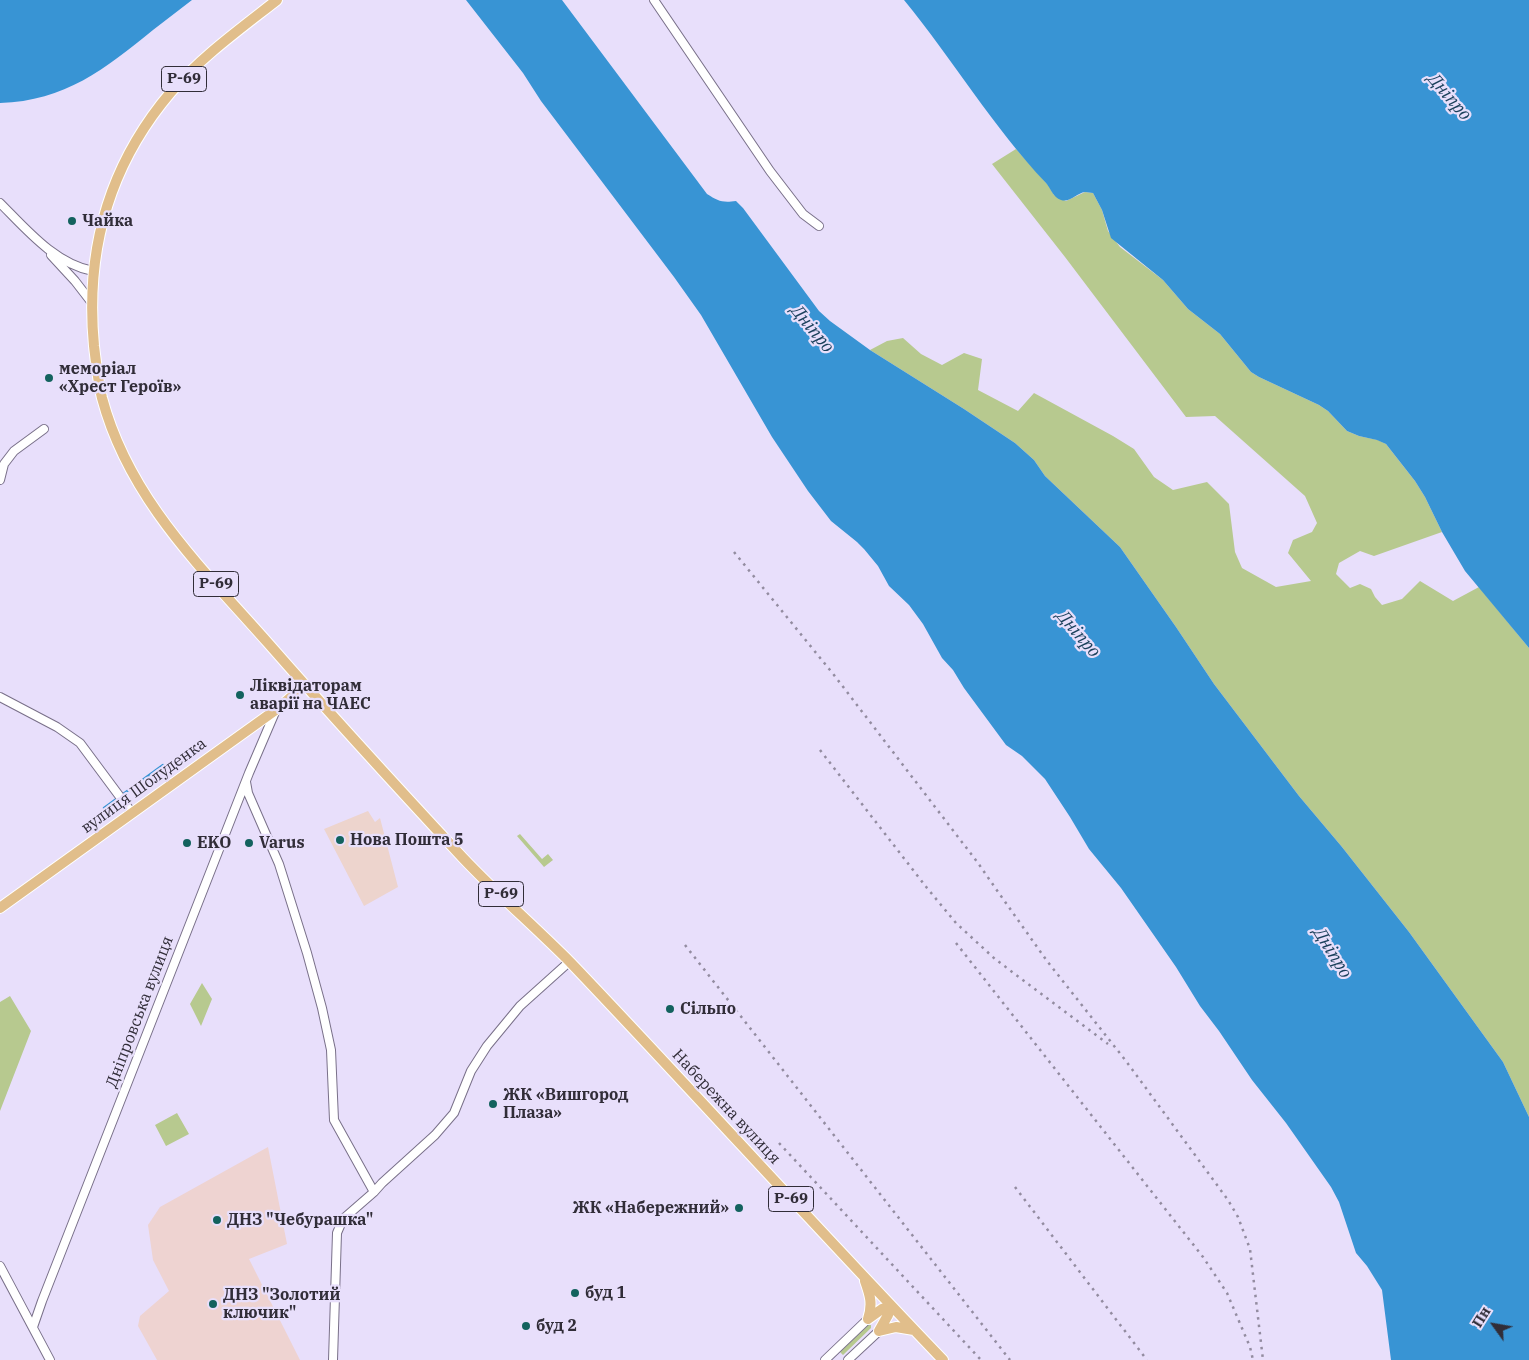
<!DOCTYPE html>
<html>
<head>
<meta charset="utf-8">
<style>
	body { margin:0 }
	#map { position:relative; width:1529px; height:1360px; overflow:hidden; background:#e8dffb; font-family:"IBM Plex Serif",serif }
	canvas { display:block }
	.north { position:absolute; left:1469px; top:1300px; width:50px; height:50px; -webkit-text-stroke:4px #e8dffb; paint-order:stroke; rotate:302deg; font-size:14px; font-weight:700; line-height:20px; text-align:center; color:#312d38 }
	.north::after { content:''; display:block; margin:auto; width:18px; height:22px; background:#312d38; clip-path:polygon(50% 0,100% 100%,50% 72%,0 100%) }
</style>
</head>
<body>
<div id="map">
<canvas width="1529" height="1360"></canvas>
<div class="north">Пн</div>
</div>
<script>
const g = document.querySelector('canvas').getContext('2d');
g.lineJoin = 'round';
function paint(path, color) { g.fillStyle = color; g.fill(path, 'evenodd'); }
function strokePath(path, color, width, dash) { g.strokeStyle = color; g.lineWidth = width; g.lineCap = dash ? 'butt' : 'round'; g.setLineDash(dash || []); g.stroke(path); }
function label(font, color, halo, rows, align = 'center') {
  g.font = font + ' "IBM Plex Serif",serif'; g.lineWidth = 4.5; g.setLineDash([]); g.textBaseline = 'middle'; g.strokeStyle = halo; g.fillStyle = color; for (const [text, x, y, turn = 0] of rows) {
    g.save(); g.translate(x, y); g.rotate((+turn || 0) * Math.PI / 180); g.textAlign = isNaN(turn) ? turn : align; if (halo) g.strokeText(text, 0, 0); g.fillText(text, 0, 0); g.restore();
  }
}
paint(new Path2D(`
	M368,811L375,822L380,818L398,887L364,906L324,829Z`), '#edd4cd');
paint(new Path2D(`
	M268,1147L287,1244L249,1259L300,1360H157L138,1326L140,1316L169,1291L153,1260L148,1225L160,1207Z`), '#eed3d1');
paint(new Path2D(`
	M1016,149L1048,185L1054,195L1066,201L1085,192L1093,193L1102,210L1108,231L1120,247L1163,280L1188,309L1220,334L1251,372L1259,377L1319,405L1328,411L1347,431L1359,436L1378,440L1386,444L1415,481L1425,497L1442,532L1374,556L1360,551L1339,563L1336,574L1350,588L1360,584L1371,589L1375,597L1382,605L1402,599L1420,581L1453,601L1479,587L1529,648V1117L1503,1062L1409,932L1342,847L1299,796L1214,684L1176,627L1120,547L1045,476L1034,460L1015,443L964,409L870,350L887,341L903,338L921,354L942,365L964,353L982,359L978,390L1018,411L1034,393L1113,436L1134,449L1154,477L1173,490L1207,482L1229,504L1235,552L1242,568L1276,587L1311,581L1288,553L1293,540L1312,532L1317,523L1305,496L1215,416L1186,417L1065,257L992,164Z
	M520,834L542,859L548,854L553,860L544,867L517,836Z
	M202,983L212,999L201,1026L190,1004Z
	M10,996L31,1031L0,1111V1002Z
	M177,1113L189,1134L166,1146L155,1125Z
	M868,1325H871V1328L843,1355L840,1352Z`), '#b7c98f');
paint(new Path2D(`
	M0,0H192C179,10 166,20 153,30C105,69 65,101 0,103Z
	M466,0H562L707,194C718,201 722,203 736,201L743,208L819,311L830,321L870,350L964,409L1015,443L1034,460L1045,476L1120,547L1176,627L1214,684L1299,796L1342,847L1409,932L1503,1062L1529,1117V1360H1391L1382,1290L1367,1266L1356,1253L1339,1202L1331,1187L1286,1123L1252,1080L1219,1031L1200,1006L1176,967L1121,888L1089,849L1070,817L1045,779L1022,756L1006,745L964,688L953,670L942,658L923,624L909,605L889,586L878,566L864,549L857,542L831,521L808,491L772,437L701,315L674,277L541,101L523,73Z
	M904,0H1529V648L1465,571L1442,532L1425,497L1415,481L1386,444L1377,440L1359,436L1347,431L1328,411L1319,405L1259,377L1251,372L1220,334L1188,309L1163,280L1111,238L1102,210L1093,193C1090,193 1088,192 1085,192C1077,193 1070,203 1061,200C1053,197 1051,189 1046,183C993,127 953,60 904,0Z`), '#3894d4');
strokePath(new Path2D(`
	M104,808L163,765`), '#3894d4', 2.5);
const minor = new Path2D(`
	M654,0L770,171L803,214L819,226
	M0,203C26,229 55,264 93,271
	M51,255L75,281L92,303
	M0,480L4,464L14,451L44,429
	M0,697L57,727L80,743L132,813
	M246,782L248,793L279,864L307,953L322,1008L331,1050L334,1120L374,1192
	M0,1266L50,1360
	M33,1327L42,1301L249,773L276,710
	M333,1360L337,1233L343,1219L374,1192L382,1183L435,1135L454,1113L471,1071L487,1046L520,1006L569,962
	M825,1360L868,1319
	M848,1360L879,1331`);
const major = new Path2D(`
	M277,0C240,29 201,57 171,92C108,166 85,251 94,346C96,363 98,381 102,398C129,499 201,567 268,643C332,716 397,787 463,858C497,894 535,927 570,962C695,1093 817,1229 943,1360
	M0,908L277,709L304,686
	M865,1281C870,1295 873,1304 868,1319
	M868,1319L882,1309L891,1306
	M879,1331L896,1327L914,1330
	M879,1331L888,1315L891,1306`);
strokePath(minor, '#797089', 10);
strokePath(major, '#fff', 12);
strokePath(minor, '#fff', 8);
strokePath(major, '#e1be8b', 10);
strokePath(new Path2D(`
	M734,552L834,675L978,863L996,889L1047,961L1126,1061L1228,1200L1238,1217L1250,1249L1263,1360
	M820,750L927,888L956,923L995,959L1108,1044
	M956,943L1203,1257L1227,1293L1250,1347L1253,1360
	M685,945L1010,1360
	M779,1143L981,1360
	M1015,1187L1147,1360`), '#938ca0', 2.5, [2.5, 5]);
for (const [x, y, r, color] of [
	[72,221,5,"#13625e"],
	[49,378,5,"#13625e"],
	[240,695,5,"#13625e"],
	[340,840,5,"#13625e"],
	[187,843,5,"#13625e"],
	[249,843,5,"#13625e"],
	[670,1009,5,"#13625e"],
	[493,1104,5,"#13625e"],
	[739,1208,5,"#13625e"],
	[217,1220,5,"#13625e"],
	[575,1293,5,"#13625e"],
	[213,1304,5,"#13625e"],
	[526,1326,5,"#13625e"]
]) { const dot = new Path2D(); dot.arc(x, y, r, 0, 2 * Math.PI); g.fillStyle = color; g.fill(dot); strokePath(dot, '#e8dffb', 2); }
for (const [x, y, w] of [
	[184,79,45],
	[216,584,45],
	[501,894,45],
	[791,1199,45]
]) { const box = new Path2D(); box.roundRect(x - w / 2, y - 12.5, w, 25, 4); g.fillStyle = '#e8dffb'; g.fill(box); strokePath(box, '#312d38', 1); }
label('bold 15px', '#312d38', null, [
	["Р-69",184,79],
	["Р-69",216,584],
	["Р-69",501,894],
	["Р-69",791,1199]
]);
label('bold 16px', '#312d38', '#e8dffb', [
	["Чайка",82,221],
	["меморіал",59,369],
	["«Хрест Героїв»",59,387],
	["Ліквідаторам",250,686],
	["аварії на ЧАЕС",250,704],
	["Нова Пошта 5",350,840],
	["EKO",197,843],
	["Varus",259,843],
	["Сільпо",680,1009],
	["ЖК «Вишгород",503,1095],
	["Плаза»",503,1113],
	["ЖК «Набережний»",729,1208,"right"],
	["ДНЗ \"Чебурашка\"",227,1220],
	["буд 1",585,1293],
	["ДНЗ \"Золотий",223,1295],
	["ключик\"",223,1313],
	["буд 2",536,1326]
], 'left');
label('16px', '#312d38', '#e8dffb', [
	["вулиця Шолуденка",144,786,-36],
	["Дніпровська вулиця",140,1012,-69],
	["Набережна вулиця",726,1107,47]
]);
label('italic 18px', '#193f5a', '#e8dffb', [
	["Дніпро",1449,97,49],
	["Дніпро",812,329,50],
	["Дніпро",1078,634,49],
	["Дніпро",1332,953,58]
]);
</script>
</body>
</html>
